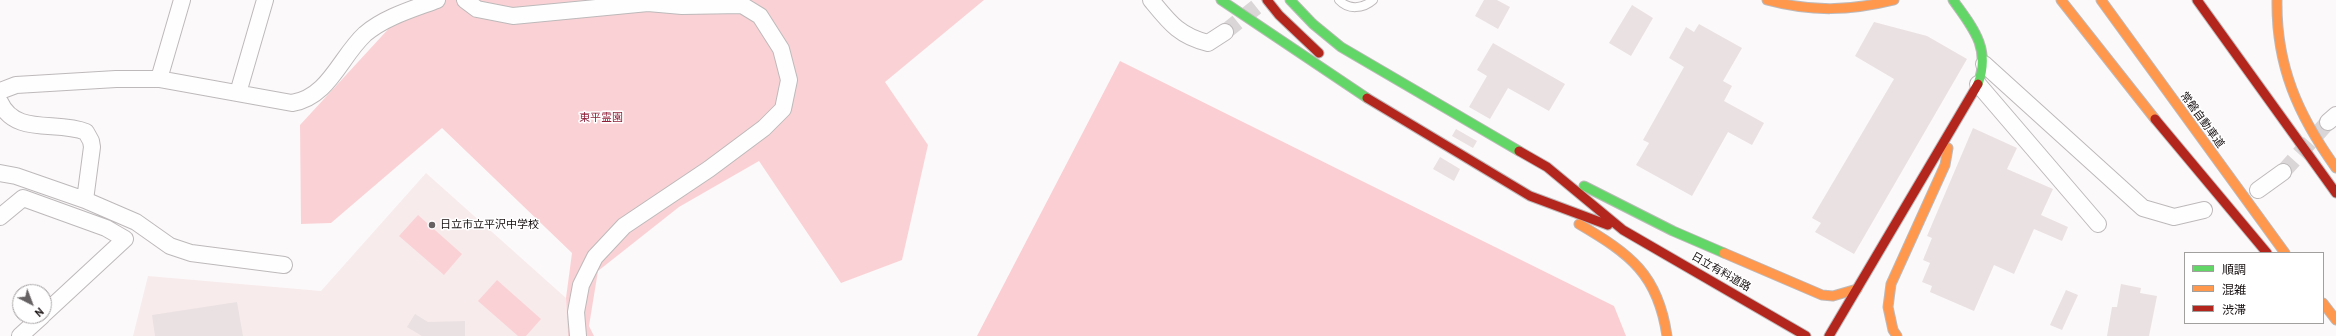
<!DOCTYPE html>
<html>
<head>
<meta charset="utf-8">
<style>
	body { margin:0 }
	#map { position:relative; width:2336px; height:336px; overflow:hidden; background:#fcf9fa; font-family:"PT Sans","Noto Sans JP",sans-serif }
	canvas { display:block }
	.legend { position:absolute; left:2184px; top:252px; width:140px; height:72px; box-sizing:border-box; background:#fff; border:1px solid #a29f9f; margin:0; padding:5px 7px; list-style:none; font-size:12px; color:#160f10 }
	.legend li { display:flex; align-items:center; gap:8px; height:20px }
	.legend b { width:20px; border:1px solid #a29f9f }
	.north { position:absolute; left:12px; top:284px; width:40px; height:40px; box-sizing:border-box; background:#fff; border:1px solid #a29f9f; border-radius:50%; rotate:138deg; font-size:11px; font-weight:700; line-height:16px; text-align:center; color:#160f10 }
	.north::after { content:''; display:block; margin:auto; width:14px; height:18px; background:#666162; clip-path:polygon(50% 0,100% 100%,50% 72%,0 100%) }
</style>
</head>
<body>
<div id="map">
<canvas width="2336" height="336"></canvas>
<ul class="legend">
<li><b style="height:5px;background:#63d668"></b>順調</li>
<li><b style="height:5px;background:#ff974d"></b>混雑</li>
<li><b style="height:5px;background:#b3261e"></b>渋滞</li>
</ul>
<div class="north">N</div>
</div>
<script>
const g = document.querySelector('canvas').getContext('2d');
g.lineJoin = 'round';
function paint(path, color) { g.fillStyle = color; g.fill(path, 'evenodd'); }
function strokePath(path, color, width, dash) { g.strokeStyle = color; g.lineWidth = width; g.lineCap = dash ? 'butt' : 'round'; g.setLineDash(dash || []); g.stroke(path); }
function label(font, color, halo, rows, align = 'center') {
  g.font = font + ' "PT Sans","Noto Sans JP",sans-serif'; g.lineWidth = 3; g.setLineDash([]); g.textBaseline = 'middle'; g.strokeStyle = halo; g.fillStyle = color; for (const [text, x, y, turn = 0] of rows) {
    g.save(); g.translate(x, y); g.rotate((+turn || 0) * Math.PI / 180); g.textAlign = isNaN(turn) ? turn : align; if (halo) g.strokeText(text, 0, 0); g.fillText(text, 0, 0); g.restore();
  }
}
paint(new Path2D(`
	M426,173L566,298L568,336H133L148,276L321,291Z`), '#f8ebec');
paint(new Path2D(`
	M415,0H984L885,82L928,145L902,260L841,283L759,161L679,207L598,271L589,326L594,336H568L566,298L572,253L442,128L331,223L301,224L300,125Z
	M418,215L462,254L444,275L399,236Z
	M497,280L541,319L526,336H518L478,301Z`), '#fad2d6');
paint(new Path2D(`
	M1120,61L1614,306L1626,336H977Z`), '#faced2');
paint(new Path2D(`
	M1484,0H1497L1510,7L1498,29L1475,16Z
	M1632,5L1653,18L1631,56L1609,43Z
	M1874,22L1927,36L1967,59L1854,254L1815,232L1821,223L1812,218L1894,79L1855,56Z
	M1699,24L1742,48L1723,81L1732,86L1724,101L1764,123L1752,145L1728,132L1692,196L1636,165L1649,143L1643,140L1684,67L1669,58L1686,27L1694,32Z
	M1493,43L1565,84L1549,111L1508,88L1490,119L1469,107L1487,76L1477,70Z
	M1973,128L2017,148L2007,169L2053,189L2041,215L2068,227L2062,241L2034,229L2014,274L1994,265L1974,311L1930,292L1932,286L1922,282L1930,263L1923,260L1932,238L1927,236Z
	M1456,129L1477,141L1473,148L1452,136Z
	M1440,157L1460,169L1454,181L1433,169Z
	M2121,284L2141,288L2140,293L2157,296L2149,336H2107L2112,307H2117Z
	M2066,290L2078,295L2062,330L2050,325Z
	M237,302L243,336H155L152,315Z
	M415,314L428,322L465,321V336H422L407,327Z`), '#eae1e2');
strokePath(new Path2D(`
	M1225,32L1265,0
	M2283,172L2328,122`), '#dad6d7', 16, [16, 8]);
const lane = new Path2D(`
	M1339,0C1348,10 1363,9 1373,0`);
const street = new Path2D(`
	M465,0L477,9L513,16L648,3L682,6L742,5L760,16L781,49L789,80L783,109L764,128L709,169L624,226L595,257L581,285L576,312L578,336
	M1151,0C1169,22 1179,36 1208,43L1225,32
	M1984,64L2143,208L2174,217L2204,210
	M159,79L182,0
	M1978,84L2098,224
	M0,91L16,85L116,79H159L292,103C329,97 340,57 365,34C385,17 413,9 437,0
	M238,93L265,0
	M0,102C15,136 57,120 86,132L91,141L92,147L85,200
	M2328,122L2336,115
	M0,173L16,176L85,200L136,222L170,246L191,253L284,265
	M2258,190L2283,172
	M0,217L23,198L106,228L125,239L44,314
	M20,336L42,316`);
const fast = new Path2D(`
	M1221,0L1367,98
	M1290,0L1313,24L1341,47L1519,151
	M1953,0C1973,28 1991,48 1978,84
	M1584,186L1673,231L1724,253`);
const slow = new Path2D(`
	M1767,0C1811,12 1850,11 1894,0
	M2061,0L2155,119
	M2101,0L2285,253
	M2277,0C2276,66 2298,115 2336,168
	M1579,224C1630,254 1658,274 1667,336
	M1724,253L1822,295L1833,296L1857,289
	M2323,303L2336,320
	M1897,336L1893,330L1888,307L1891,284L1945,165L1948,148`);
const jam = new Path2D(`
	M1267,0L1279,15L1319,53
	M2197,0L2336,193
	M1367,98L1530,196L1608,225
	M2155,119L2267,253
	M1519,151L1547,167L1623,230L1806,336
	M1829,336L1978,84`);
strokePath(lane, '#bdb9ba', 10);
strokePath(street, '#bdb9ba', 18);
strokePath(fast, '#bdb9ba', 11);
strokePath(slow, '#bdb9ba', 11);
strokePath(jam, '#bdb9ba', 11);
strokePath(lane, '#fffefe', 8);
strokePath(street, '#fffefe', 16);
strokePath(fast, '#63d668', 9);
strokePath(slow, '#ff974d', 9);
strokePath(jam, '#b3261e', 9);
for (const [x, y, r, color] of [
	[432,225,4,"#666162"]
]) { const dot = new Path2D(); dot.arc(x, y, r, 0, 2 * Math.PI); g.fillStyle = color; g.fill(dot); strokePath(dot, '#fff', 1.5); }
label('11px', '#8f2039', '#fff', [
	["東平霊園",601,118]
]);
label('11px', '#160f10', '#fff', [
	["常磐自動車道",2202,120,54],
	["日立有料道路",1721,272,30]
]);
label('11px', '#160f10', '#fff', [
	["日立市立平沢中学校",440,225]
], 'left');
</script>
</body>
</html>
